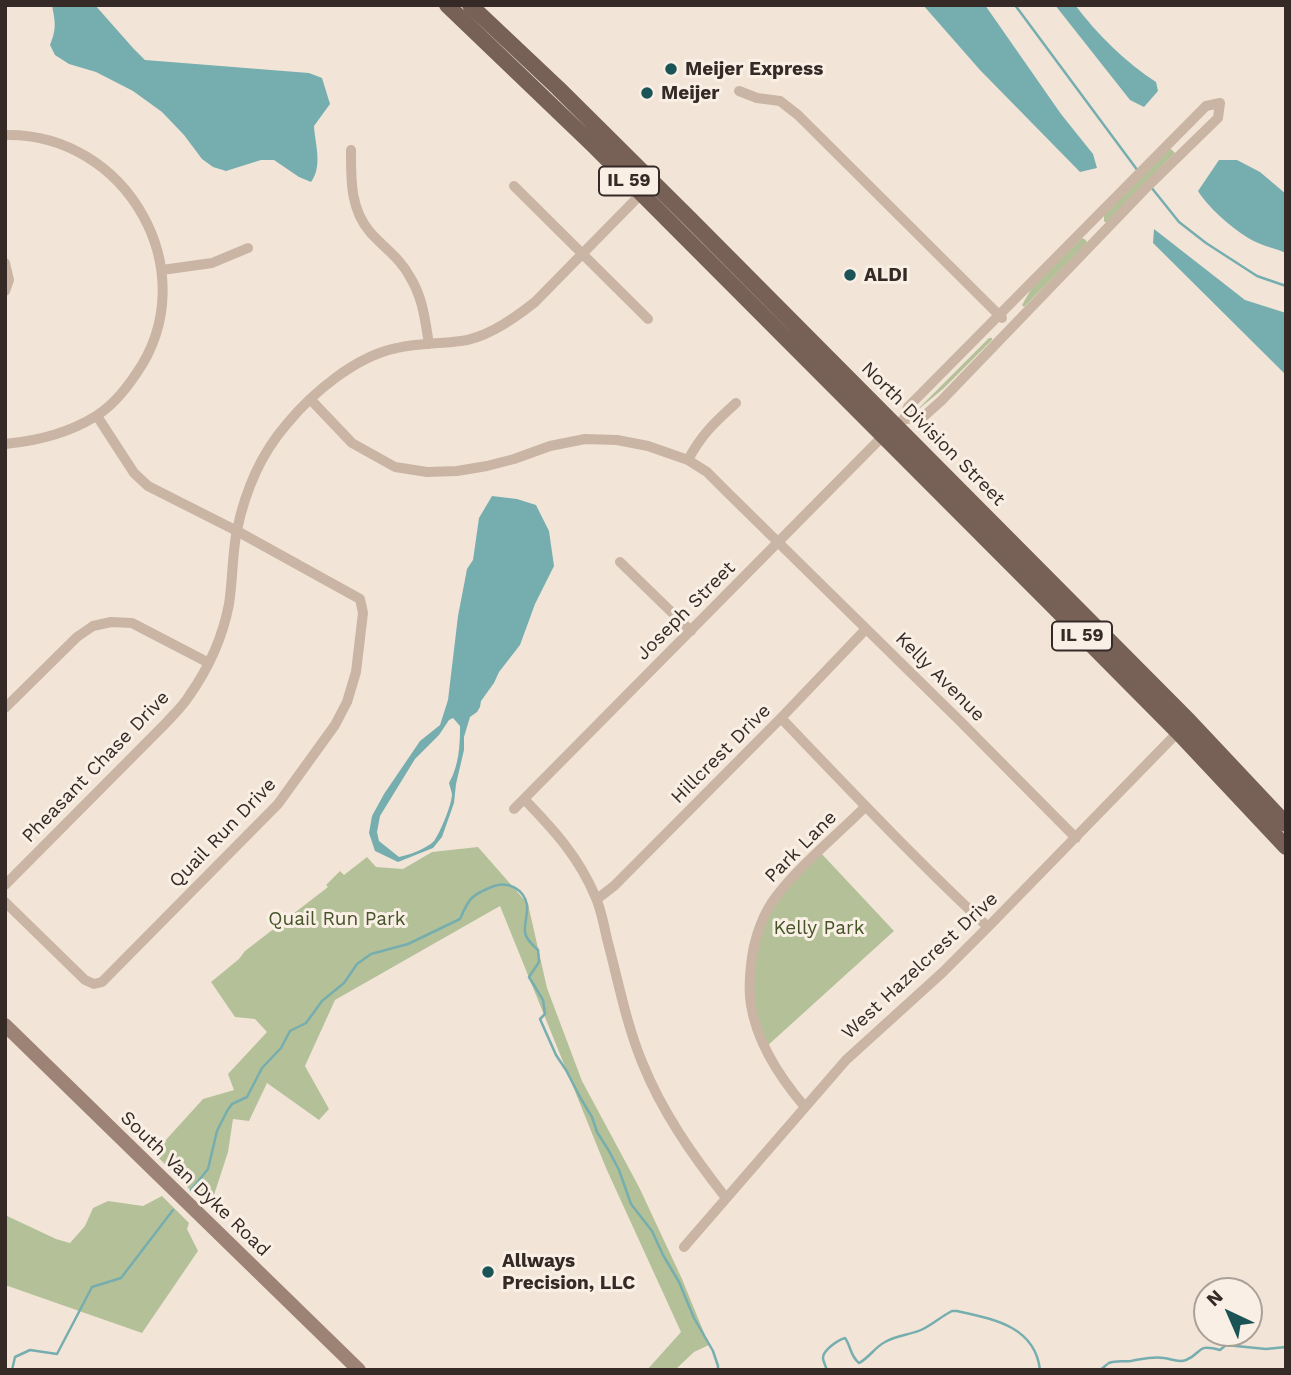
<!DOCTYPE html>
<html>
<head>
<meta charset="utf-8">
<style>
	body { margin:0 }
	#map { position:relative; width:1291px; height:1375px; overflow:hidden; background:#f2e5d8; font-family:"Work Sans",sans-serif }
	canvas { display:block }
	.frame { position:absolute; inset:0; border:7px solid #352a26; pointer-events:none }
	.north { position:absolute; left:1193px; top:1277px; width:70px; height:70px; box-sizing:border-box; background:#f9efe4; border:2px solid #aba098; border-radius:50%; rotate:316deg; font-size:19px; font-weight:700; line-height:28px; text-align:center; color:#352a26 }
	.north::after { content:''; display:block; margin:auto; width:24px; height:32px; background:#1a5457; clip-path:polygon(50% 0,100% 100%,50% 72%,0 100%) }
</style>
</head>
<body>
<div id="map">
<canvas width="1291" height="1375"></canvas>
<div class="frame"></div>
<div class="north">N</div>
</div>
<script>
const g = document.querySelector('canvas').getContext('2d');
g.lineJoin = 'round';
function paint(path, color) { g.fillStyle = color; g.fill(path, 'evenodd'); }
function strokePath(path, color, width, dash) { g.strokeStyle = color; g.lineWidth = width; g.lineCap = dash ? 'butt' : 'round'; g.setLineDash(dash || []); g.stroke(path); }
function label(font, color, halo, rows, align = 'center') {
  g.font = font + ' "Work Sans",sans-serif'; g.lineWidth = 6; g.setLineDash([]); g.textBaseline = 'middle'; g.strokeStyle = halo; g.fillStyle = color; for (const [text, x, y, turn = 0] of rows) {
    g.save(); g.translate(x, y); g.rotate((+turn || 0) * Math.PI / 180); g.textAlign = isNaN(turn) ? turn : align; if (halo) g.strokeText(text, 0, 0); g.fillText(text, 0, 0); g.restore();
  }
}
paint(new Path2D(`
	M1171,149L1175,153L1106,223L1104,221V215L1168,150Z
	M1082,238L1086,240L1087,243L1024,307L1022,305L1033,286Z
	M989,338H992V340L943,389L914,413Z
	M478,847L528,904L547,988L582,1081L639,1187L682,1279L709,1345L694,1352L675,1370H647L681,1332L606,1168L500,906L335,1000L305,1066L329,1109L319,1120L267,1083L249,1121L233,1119L228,1152L214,1195L208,1200L199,1199L154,1153L203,1099L234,1090L228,1074L267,1032L255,1019L235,1017L211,982L239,959L245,951L328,887L326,885L340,871L344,875L367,857L376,867L403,869L432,852Z
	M820,852L894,931L766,1047L750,1003L754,947L774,900Z
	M162,1196L189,1223L187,1229L198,1251L142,1333L5,1285V1215L56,1239L70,1243L85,1226L93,1208L108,1201L143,1206Z`), '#b4c198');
paint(new Path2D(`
	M52,5H95L133,48L145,60L309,73L322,78L330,104L314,126C315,144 323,166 311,182L299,177L274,160H261L226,171L213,167L202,159L184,135L162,112L133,91L96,72L69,64L55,55L50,45C57,28 55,22 52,5Z
	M923,5H985L1061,114L1093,154L1097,168L1080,172L980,70Z
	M1055,5H1075C1098,35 1125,62 1156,82L1158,91L1144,107L1130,100Z
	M1219,160H1237L1260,172L1286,194V253C1277,249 1267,247 1258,243C1239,235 1209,209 1198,191Z
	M1154,229L1245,300L1286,313V375L1153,243Z
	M492,496L517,499L536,505L549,531L554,566L535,604L520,645L499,672L494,683L481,701L480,707L477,712L470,717L464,737V750L456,784L454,803L442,837L433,848L398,862L375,851L369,833L372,816L384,794L420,741L440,725L448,700L458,616L467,569L473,560L479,518ZM453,718L460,726C460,746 459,765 449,783C450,787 451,790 452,794C452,804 440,833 434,841C426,849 409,855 399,857L379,841L377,832L380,816L415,759L439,735L449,720Z`), '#76aeaf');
strokePath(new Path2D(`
	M1015,5L1138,171
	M1151,187L1179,222L1206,243L1257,276L1286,286
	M191,1190L208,1169L217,1131L227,1111L232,1104L247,1097L262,1068L281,1048L290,1031L306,1023L322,1001L344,983L357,964L371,954L408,944L460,919C469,898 471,895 494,886C508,881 524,889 527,905C528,914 524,924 525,932C526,940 533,945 538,950L539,962L529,977L543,1000L545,1014L540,1019L556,1055L566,1070L581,1099L592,1117L597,1132L609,1151L619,1170L631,1204L652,1231L663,1255L679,1282L694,1318L713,1351L718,1366V1370
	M12,1370L15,1357L30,1350L57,1354L92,1287L121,1278L173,1210
	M827,1370C826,1367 823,1361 823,1358C823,1350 838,1340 845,1338C851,1346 850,1356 859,1363C869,1358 875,1347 885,1342C897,1335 911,1335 923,1329C933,1324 942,1316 952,1311H957C993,1319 1035,1326 1040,1370
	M1100,1370C1102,1369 1107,1364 1109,1363C1116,1360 1124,1362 1131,1361C1143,1359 1152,1356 1164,1358C1172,1359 1178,1363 1186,1360C1203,1353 1196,1343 1220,1350L1226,1345L1266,1349L1286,1347`), '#76aeaf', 2.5);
strokePath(new Path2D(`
	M739,91L757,98L780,101L798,115L1002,318
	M5,135C127,132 207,273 136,374C126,389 112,406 96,416C69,433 37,441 5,444
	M351,150C351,179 350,209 370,232C383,247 401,259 410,277C423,298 425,320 429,344
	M514,186L648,319
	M5,263L9,280L5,291
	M162,270L212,263L248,248
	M311,400L352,443L395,467L427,472L457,471L487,466L514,459L550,446L585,439L617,440L648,446L688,460L707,472L728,493L961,722L1076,838
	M688,460C701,435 715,422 736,403
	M620,562L691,631
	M5,708L77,637L93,626L111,622L132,623L209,663
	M781,718C849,789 916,860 988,927
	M524,799C554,830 579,857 596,898C601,910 604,925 607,939C618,980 626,1023 642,1062C662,1112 693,1156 726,1198
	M514,809L883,436L904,419L908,407L1206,106L1220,103L1218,118L1145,189L941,401L922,418L904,419
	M5,885L165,724C173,715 183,706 189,696C208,669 223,636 229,604C233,579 232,554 237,530C245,492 261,454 286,425C312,393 356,356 397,348C418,343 440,344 461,341C487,338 515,318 535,302L644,191
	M597,899L614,886L781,718L866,629
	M5,902L85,980L94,984L102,982L278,804L335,725L347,702L356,672L363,613L360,599L237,531L148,486L134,473L97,416
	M805,1107C781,1079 757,1042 751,1005C748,989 750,972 752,957C755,937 763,914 775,898C799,866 837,835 865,807
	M684,1247L846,1060L943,972L988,927L1181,729`), '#cab5a4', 10);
strokePath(new Path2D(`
	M5,1025L359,1370`), '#9d8375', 14);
strokePath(new Path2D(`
	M447,5L593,145L1049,602L1178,732L1286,847
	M470,5L558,88L690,219L1189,721L1286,824`), '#776156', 16);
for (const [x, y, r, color] of [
	[671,69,7,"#1a5457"],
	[647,93,7,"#1a5457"],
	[850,275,7,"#1a5457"],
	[488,1272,7,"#1a5457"]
]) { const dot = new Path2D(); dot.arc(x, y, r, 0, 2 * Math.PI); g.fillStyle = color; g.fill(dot); strokePath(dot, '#f9efe4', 2.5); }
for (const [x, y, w] of [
	[629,181,60],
	[1082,636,60]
]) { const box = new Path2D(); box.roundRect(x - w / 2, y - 14.5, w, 29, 5); g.fillStyle = '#f9efe4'; g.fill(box); strokePath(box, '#352a26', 2); }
label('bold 18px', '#352a26', null, [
	["IL 59",629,181],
	["IL 59",1082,636]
]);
label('bold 19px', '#352a26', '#f9efe4', [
	["Meijer Express",685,69],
	["Meijer",661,93],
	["ALDI",864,275],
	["Allways",502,1261],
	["Precision, LLC",502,1283]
], 'left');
label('19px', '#352a26', '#f9efe4', [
	["North Division Street",933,434,45],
	["Joseph Street",686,611,-45],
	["Kelly Avenue",940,677,45],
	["Hillcrest Drive",721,754,-45],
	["Pheasant Chase Drive",96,767,-46],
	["Quail Run Drive",223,833,-46],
	["Park Lane",801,847,-45],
	["West Hazelcrest Drive",920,966,-43],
	["South Van Dyke Road",195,1184,44]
]);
label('19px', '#455429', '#f9efe4', [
	["Quail Run Park",337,919],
	["Kelly Park",819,928]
]);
</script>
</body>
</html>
